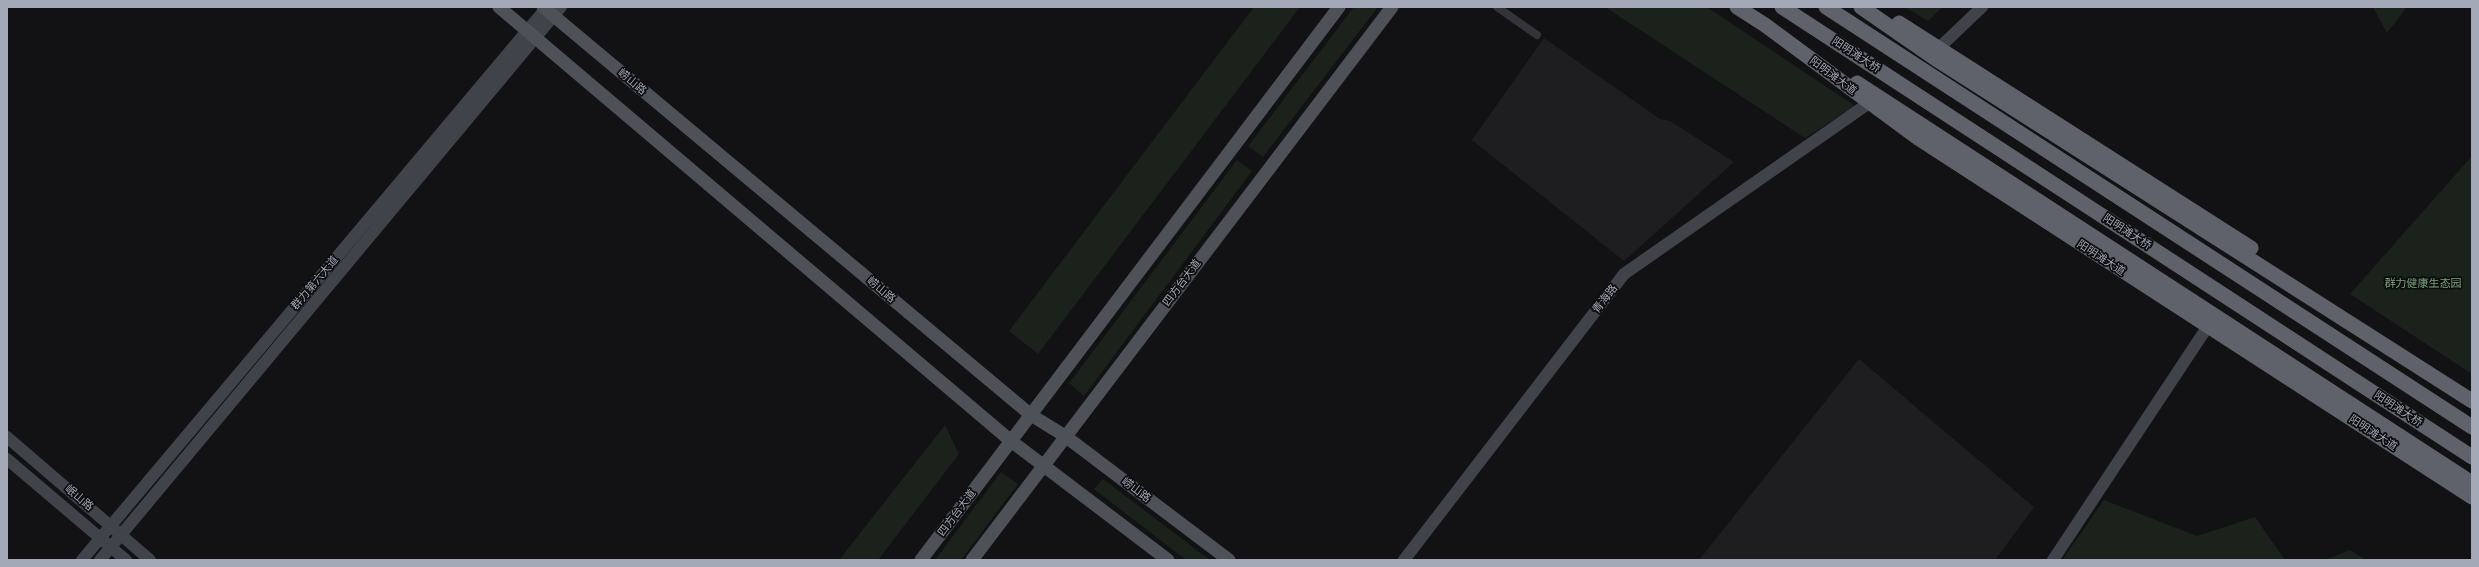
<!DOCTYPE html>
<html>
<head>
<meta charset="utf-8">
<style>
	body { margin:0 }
	#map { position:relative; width:2479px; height:567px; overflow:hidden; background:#121214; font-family:Cabin,sans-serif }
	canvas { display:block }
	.frame { position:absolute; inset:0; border:8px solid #a2a8b6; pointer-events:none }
</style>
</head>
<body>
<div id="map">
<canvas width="2479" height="567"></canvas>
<div class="frame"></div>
</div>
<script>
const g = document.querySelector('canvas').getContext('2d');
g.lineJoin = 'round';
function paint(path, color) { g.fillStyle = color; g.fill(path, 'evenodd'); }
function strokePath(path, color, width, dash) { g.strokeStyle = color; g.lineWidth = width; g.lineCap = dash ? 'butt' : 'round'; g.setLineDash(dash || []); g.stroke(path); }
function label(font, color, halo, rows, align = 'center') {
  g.font = font + ' Cabin,"Noto Sans SC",sans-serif'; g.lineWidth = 3.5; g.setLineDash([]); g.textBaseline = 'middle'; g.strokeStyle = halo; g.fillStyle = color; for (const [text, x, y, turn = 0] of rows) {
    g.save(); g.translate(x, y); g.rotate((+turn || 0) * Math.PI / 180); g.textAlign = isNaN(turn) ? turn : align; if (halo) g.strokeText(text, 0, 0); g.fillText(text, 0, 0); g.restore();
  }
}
paint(new Path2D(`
	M1544,38L1660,119L1670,121L1734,162L1624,261L1472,140Z
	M1859,359L2034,507L1995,560H1699Z`), '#1e1e21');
paint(new Path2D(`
	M1254,7H1300L1038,354L1009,331Z
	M1354,7H1378L1263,157L1248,146Z
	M1605,7H1707L1855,106L1805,138Z
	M1905,7H1943L1928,21Z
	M2373,7H2407L2387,33Z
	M2472,156V374L2350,294Z
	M1237,160L1252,171L1084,396L1069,383Z
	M945,425L959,454L878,560H839Z
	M1001,472L1018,484L961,560H935Z
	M1103,479L1210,560H1186L1094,489Z
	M2104,500L2197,536L2255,517L2285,560H2062Z
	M2350,550L2366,560H2325Z`), '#1a221b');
strokePath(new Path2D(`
	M1497,7L1537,35`), '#333439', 8);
strokePath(new Path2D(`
	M1940,47L1982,7
	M7,437L150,560
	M7,459L126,560
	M82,560L547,7
	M100,560L561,7
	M1404,560L1624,274L1869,103
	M2053,560L2208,326`), '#41434a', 12);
strokePath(new Path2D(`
	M499,7L1011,441L1168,560
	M543,7L1031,415L1065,436L1229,560
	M921,560L1339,7
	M972,560L1392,7`), '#4f5159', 13);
strokePath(new Path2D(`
	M1737,7L1765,25L1918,138L2472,497
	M1782,7L2472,457
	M1826,7L2472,427
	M1861,7L1939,61L2472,401
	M1899,23L2251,248
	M1857,83L2472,483`), '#5f626b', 15);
label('11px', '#a2a8b6', '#0d0d0f', [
	["阳明滩大桥",1856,55,33],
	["阳明滩大道",1833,76,37],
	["崂山路",632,82,40],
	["阳明滩大桥",2127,232,33],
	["阳明滩大道",2101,258,33],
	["群力第六大道",315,283,-50],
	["四方台大道",1182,283,-53],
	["崂山路",881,290,40],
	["青海路",1605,299,-52],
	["阳明滩大桥",2398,409,33],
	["阳明滩大道",2373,433,33],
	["崂山路",1136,490,37],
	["岷山路",79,498,40],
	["四方台大道",957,513,-53]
]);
label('11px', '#78a37a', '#0d0d0f', [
	["群力健康生态园",2423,284]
]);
</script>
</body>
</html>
